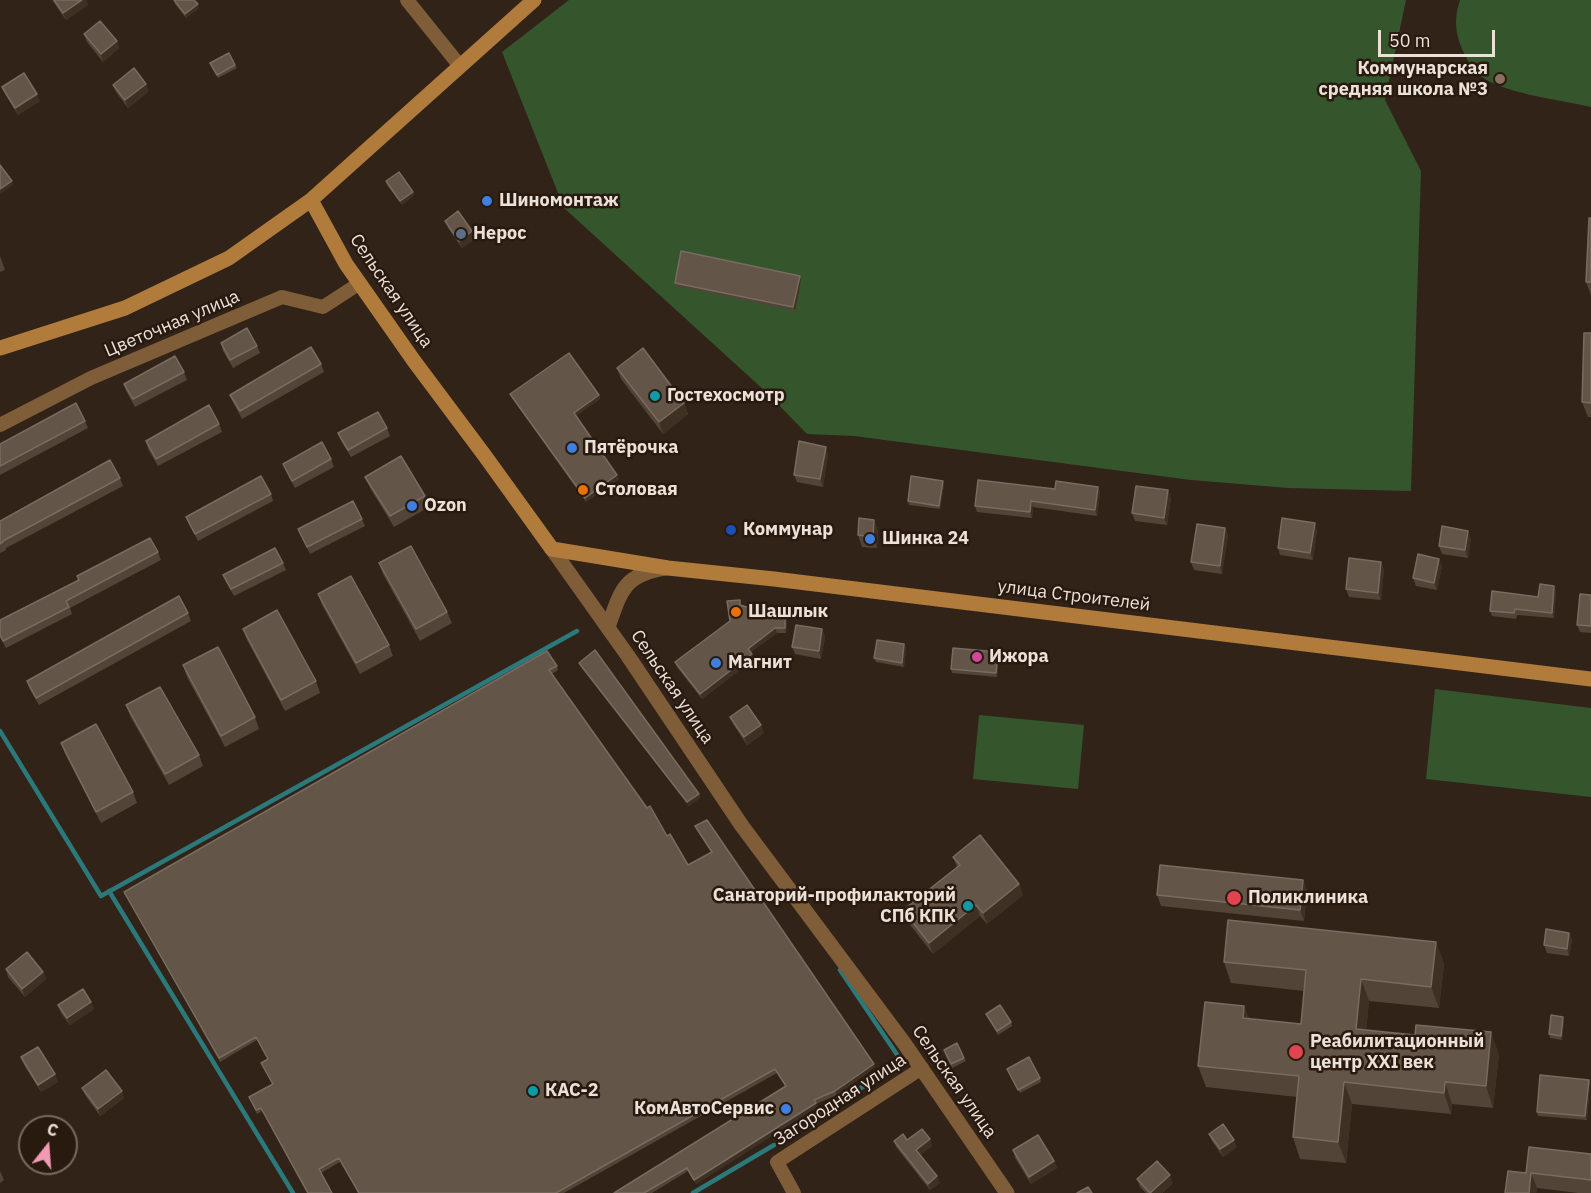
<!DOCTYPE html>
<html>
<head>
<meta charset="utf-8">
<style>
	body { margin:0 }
	#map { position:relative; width:1591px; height:1193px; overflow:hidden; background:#322318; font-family:"IBM Plex Sans",sans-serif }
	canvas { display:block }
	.north { position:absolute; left:18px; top:1115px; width:60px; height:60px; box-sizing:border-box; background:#281a0f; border:2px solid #766a60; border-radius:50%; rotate:17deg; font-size:16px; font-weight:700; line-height:24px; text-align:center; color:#ebe1d9 }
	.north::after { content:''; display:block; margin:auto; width:21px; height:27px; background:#f19ab1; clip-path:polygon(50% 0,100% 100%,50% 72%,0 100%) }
	.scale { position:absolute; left:1378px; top:30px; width:117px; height:27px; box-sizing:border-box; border:3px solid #ebe1d9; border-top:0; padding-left:8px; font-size:18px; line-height:21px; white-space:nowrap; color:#ebe1d9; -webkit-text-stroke:4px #281a0f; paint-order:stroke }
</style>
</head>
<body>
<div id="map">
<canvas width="1591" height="1193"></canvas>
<div class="north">С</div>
<div class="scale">50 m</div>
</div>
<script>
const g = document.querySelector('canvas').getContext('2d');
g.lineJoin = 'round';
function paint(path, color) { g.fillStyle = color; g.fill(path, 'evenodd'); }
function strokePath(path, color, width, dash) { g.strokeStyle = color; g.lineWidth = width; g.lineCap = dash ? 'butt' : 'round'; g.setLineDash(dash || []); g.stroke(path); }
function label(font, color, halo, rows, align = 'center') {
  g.font = font + ' "IBM Plex Sans",sans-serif'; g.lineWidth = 5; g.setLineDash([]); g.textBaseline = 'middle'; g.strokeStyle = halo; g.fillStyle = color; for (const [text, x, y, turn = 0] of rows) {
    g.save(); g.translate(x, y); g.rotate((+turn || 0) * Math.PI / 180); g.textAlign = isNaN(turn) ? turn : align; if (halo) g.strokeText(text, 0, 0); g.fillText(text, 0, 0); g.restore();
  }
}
paint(new Path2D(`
	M569,0H1406L1385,100L1421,171L1411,491L1288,488L1191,480L854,436L807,434L765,391L564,208L502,52Z
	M1460,0H1591V107C1562,100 1497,93 1477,73C1470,66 1466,57 1462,49C1455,32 1454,18 1460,0Z
	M1435,689L1591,708V797L1426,779Z
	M979,715L1084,725L1078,789L973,779Z`), '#35552d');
strokePath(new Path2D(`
	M0,731L101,896L577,631
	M109,891L293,1193
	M840,970L902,1062L853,1093
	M821,1114L837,1104
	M693,1193L774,1145`), '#2b797b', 4.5);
strokePath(new Path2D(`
	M407,0L460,66
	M0,425L91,378L282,297L323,307L360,283
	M794,1193L777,1162L922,1068`), '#7f5d38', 14);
strokePath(new Path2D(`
	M552,549L628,656L742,826L904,1043L1007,1193
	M608,627C621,591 623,575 665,568`), '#7f5d38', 15);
strokePath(new Path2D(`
	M311,200L346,264L414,361L485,456L552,549L668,568L774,579L1591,679
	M0,348L125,308L229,258L311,200L534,0`), '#b17b3c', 15);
paint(new Path2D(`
	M52,0H86L88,5L66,20Z
	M174,0L199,8L186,18L175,4Z
	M84,34L117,41L119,48L103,62L87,42Z
	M210,63L235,65L237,68L218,78Z
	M146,84L148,92L128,108L116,92L113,85Z
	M2,87L40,101L18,115L5,94Z
	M386,181L413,192L414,195L402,205L387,185Z
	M1591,218V295L1586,282Z
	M445,221L472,231L475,239L462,248L448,228Z
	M0,256L5,270L0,272Z
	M801,280L795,311L676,286L675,283Z
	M1591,333V417H1588L1582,402Z
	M221,343L257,346L260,353L233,368L223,351Z
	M321,364L324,372L242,419L233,402L230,395Z
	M617,368L684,403L688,414L663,434L621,379Z
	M184,372L187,380L135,407L126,391L124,384Z
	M510,394L599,395L600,399L576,416L619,479L586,502L512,398Z
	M85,421L88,428L0,475V444Z
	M219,424L222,432L158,466L148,449L146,441Z
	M387,428L390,436L351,457L341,441L338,433Z
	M828,454L823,487L797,482L794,475Z
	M331,459L334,467L295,488L286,471L283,464Z
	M365,477L425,496L429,507L394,527L370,488Z
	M120,478L123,486L6,548V550L0,553V521Z
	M944,485L940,509L909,505L908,501Z
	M1098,487L1100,493L1097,516L1033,507L1032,518L977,512L975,506L1055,489Z
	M271,494L273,501L198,541L189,524L186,517Z
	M1171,498L1167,525L1135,521L1132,513Z
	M362,519L365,526L310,554L298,529Z
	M874,520L878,531L877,548L862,547L858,535Z
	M1225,528L1228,535L1222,574L1194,570L1191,562Z
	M1317,530L1313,560L1280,555L1278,548Z
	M1471,538L1468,558L1442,554L1439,546Z
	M158,552L161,560L70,608L72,614L6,648L0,637V620L78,580L77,576Z
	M283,563L286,570L234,596L226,582L223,575Z
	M379,563L447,612L452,623L420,641L383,574Z
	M1442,566L1437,590L1416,586L1413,578Z
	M1384,569L1381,600L1349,597L1346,589Z
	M1556,591L1554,618L1517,615L1516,619L1492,616L1490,611Z
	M318,594L389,645L393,656L360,674L322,605Z
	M1591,595V633L1580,632L1577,625Z
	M741,605L773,615L785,616L787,620L786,633H777L751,652L754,659L702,699L677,667L675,662L730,621Z
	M188,613L191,621L39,705L29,688L27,681Z
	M243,629L316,681L320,693L285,711L247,640Z
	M822,629L825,637L821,659L795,654L792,647Z
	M904,644L906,648L904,667L876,662L874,658Z
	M999,656L997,677L952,673L951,669Z
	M579,663L699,794L700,798L689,806L581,667Z
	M183,665L255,717L259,729L225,747L187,677Z
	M557,666L558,670L552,674L688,865L711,852L697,830L695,826L875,1067L837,1095L816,1104L817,1107L696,1184L688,1171L652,1193H614L785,1086L777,1073L564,1193H358L340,1162L321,1173L332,1193H307L262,1111L257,1114L249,1097L272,1084L261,1063L268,1059L257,1040L220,1062L124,892Z
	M126,705L199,755L203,766L169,785L130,716Z
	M730,717L764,733L747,745L733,724Z
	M61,743L133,792L137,803L101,823L65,754Z
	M953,857L1019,884L1023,895L987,924L980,916L933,954L907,921L903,910L957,867Z
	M1303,880L1307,891L1304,921L1161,906L1157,895Z
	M1569,933L1572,940L1569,956L1547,953L1544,945Z
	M1436,942L1444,964L1439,1008L1369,1001L1366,1030L1499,1054L1493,1108L1452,1104L1451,1114L1352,1104L1346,1163L1300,1159L1293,1137L1297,1097L1206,1087L1198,1066L1244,1006L1249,1019L1301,1024L1304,991L1231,983L1224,962Z
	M6,969L43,972L46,979L25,997L8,977Z
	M91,1002L94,1009L70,1025L61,1013L58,1005Z
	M986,1014L1011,1022L1012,1026L998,1035Z
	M1564,1021L1562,1040L1550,1038L1549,1034Z
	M945,1054L964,1058L966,1061L952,1068Z
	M21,1057L58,1082L41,1092L24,1065Z
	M1007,1069L1040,1078L1041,1082L1020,1093Z
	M1589,1080L1590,1083L1587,1120L1538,1116L1537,1112Z
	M82,1088L124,1098L100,1116L85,1095Z
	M1209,1134L1237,1147L1223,1157L1212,1141Z
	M907,1140L932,1146L920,1155L940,1183L930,1190L896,1147L894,1141Z
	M1013,1150L1054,1161L1057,1168L1031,1184L1015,1158Z
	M1591,1154V1193H1578L1537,1188L1536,1193H1505L1526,1173Z
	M0,1171L4,1180L0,1183Z
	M1137,1179L1173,1183L1162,1193H1146L1140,1187Z`), '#534438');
paint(new Path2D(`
	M82,0H86L88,5L66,20L63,13Z
	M198,4L199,8L186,18L185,14Z
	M117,41L119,48L103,62L101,54Z
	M146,84L148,92L128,108L125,100Z
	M37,94L40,101L18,115L15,108Z
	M12,181L13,185L0,194V189Z
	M413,192L414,195L402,205L400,201Z
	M472,231L475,239L462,248L459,241Z
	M800,276L801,280L795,311L793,307Z
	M599,395L600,399L575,417L574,413Z
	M684,403L688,414L663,434L659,422Z
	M826,447L828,454L823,487L820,479Z
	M617,475L619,479L586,502L585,498Z
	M943,481L944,485L940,509L939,506Z
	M1098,487L1100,493L1097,516L1095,510Z
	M1168,490L1171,498L1167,525L1164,518Z
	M1031,501L1033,507L1032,518L1030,512Z
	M874,520L878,531L877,548L873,537Z
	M1315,523L1317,530L1313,560L1310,553Z
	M1225,528L1228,535L1222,574L1220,566Z
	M1468,531L1471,538L1468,558L1465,550Z
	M1439,559L1442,566L1437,590L1434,583Z
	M1381,562L1384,569L1381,600L1378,593Z
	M1554,586L1556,591L1554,618L1552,613Z
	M785,616L787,620L786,633L785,628Z
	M775,628L777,633L750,653L748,649Z
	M822,629L825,637L821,659L819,651Z
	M904,644L906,648L904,667L902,663Z
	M998,652L999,656L997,677L996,673Z
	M752,654L754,659L702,699L700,694Z
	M761,725L764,733L747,745L744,737Z
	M699,794L700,798L689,806L687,802Z
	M1303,880L1307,891L1304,921L1300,910Z
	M1019,884L1023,895L987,924L983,913Z
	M976,905L980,916L933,954L929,943Z
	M1569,933L1572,940L1569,956L1567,949Z
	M1436,942L1444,964L1439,1008L1431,987Z
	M43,972L46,979L25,997L22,989Z
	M1361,979L1369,1001L1364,1050L1356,1029Z
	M91,1002L94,1009L70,1025L67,1018Z
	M1244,1006L1252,1028L1243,1018Z
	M1563,1017L1564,1021L1562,1040L1561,1036Z
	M1491,1032L1499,1054L1493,1108L1486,1086Z
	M874,1064L875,1067L837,1095L835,1091Z
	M55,1074L58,1082L41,1092L38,1085Z
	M1589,1080L1590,1083L1587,1120L1585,1116Z
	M1344,1082L1352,1104L1346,1163L1338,1142Z
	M1445,1082L1452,1104L1451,1114L1444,1093Z
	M122,1091L124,1098L100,1116L98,1109Z
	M816,1103L817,1107L696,1184L694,1180Z
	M930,1139L932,1146L918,1157L916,1150Z
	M1234,1140L1237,1147L1223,1157L1220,1149Z
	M1054,1161L1057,1168L1031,1184L1029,1177Z
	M1531,1173L1537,1188L1536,1193H1529Z
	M1170,1175L1173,1183L1162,1193H1151Z
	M937,1176L940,1183L930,1190L928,1184Z`), '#3f3024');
const building = new Path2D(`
	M54,0H82L63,13Z
	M174,0H194L198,4L185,14Z
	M100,21L117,41L101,54L84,34Z
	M229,53L235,65L217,75L210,63Z
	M134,68L146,84L125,100L113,85Z
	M24,73L37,94L15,108L2,87Z
	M0,165L12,181L0,189Z
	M399,172L413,192L400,201L386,181Z
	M458,211L472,231L459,241L445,221Z
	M1589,218H1591V282H1586Z
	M681,251L800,276L793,307L675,283Z
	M247,328L257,346L230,360L221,343Z
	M1584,333H1591V403L1582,402Z
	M311,347L321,364L240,411L230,395Z
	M643,348L684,403L659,422L617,368Z
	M569,353L599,395L574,413L617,475L585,498L510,394Z
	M175,356L184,372L133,399L124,384Z
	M76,403L85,421L0,466V444Z
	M209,405L219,424L156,459L146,441Z
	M378,412L387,428L348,450L338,433Z
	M799,441L826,447L820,479L794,475Z
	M322,442L331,459L292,481L283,464Z
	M401,456L425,496L390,516L365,477Z
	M110,460L120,478L3,541V542L0,544V521Z
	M261,476L271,494L195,534L186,517Z
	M911,476L943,481L939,506L908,501Z
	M978,480L1055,489L1056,481L1098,487L1095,510L1031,501L1030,512L975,506Z
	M1136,486L1168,490L1164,518L1132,513Z
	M353,501L362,519L307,547L298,529Z
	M859,518L874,520L873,537L858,535Z
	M1282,518L1315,523L1310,553L1278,548Z
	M1197,524L1225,528L1220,566L1191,562Z
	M1442,526L1468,531L1465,550L1439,546Z
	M150,538L158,552L66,601L69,607L3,641L0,635V620L79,580L77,576Z
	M411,546L447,612L416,629L379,563Z
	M275,548L283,563L231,589L223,575Z
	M1418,554L1439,559L1434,583L1413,578Z
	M1349,558L1381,562L1378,593L1346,589Z
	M351,576L389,645L356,663L318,594Z
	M1540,584L1554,586L1552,613L1515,609L1514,613L1490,611L1492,591L1538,597Z
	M1580,594L1591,595V626L1577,625Z
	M179,596L188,613L36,698L27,681Z
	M740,600V605L773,615L785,616V628H775L748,649L752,654L700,694L675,662L730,621L727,601Z
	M277,610L316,681L281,700L243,629Z
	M796,625L822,629L819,651L792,647Z
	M877,640L904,644L902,663L874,658Z
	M218,647L255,717L221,736L183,665Z
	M953,648L998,652L996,673L951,669Z
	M595,650L699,794L687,802L579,663Z
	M547,651L557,666L549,670L647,808L650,806L667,836L670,834L688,865L712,852L695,826L707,820L874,1064L835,1091L814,1100L816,1103L694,1180L687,1168L644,1193H614L786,1086L775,1069L556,1193H359L339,1158L319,1169L332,1193H308L261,1108L256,1110L249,1097L273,1084L261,1063L268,1059L256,1037L219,1058L124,892Z
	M160,687L199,755L165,774L126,705Z
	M747,705L761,725L744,737L730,717Z
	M96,724L133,792L96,812L61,743Z
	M980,835L1019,884L983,913L976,905L929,943L903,910L960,865L953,857Z
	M1160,865L1303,880L1300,910L1157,895Z
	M1228,920L1436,942L1431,987L1361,979L1356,1029L1415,1035L1416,1025L1491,1032L1486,1086L1445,1082L1444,1093L1344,1082L1338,1142L1293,1137L1299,1076L1198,1066L1205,1002L1244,1006L1243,1018L1301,1024L1306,970L1224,962Z
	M1546,929L1569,933L1567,949L1544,945Z
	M27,952L43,972L22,989L6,969Z
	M83,989L91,1002L67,1018L58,1005Z
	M1000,1005L1011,1022L997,1031L986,1014Z
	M1551,1015L1563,1017L1561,1036L1549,1034Z
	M957,1043L964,1058L951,1064L944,1050Z
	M38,1047L55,1074L38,1085L21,1057Z
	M1029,1057L1040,1078L1018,1090L1007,1069Z
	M106,1070L122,1091L98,1109L82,1088Z
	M1540,1075L1589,1080L1585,1116L1537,1112Z
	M1223,1124L1234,1140L1220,1149L1209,1134Z
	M922,1129L930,1139L916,1150L937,1176L928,1184L894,1141L903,1134L907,1140Z
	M1038,1135L1054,1161L1029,1177L1013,1150Z
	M1529,1147L1591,1154V1180L1531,1173L1529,1193H1505L1508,1171L1526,1173Z
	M1157,1161L1170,1175L1150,1193L1137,1179Z
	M1088,1187L1092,1193H1077Z`);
paint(building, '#645549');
strokePath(building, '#796b60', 1.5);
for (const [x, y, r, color] of [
	[1500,79,6,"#8d6e63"],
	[487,201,6,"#3f7fe0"],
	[461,234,6,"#5c6f8a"],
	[655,396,6,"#0f9aa8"],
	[572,448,6,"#3f7fe0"],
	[583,490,6,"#e8710a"],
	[412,506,6,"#3f7fe0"],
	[731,530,6,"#1a4fb4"],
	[870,539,6,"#3f7fe0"],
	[736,612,6,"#e8710a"],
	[977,657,6,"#d1479c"],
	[716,663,6,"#3f7fe0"],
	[1234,898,8,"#e0444e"],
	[968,906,6,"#0f9aa8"],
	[1296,1052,8,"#e0444e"],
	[533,1091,6,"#0f9aa8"],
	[786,1109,6,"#3f7fe0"]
]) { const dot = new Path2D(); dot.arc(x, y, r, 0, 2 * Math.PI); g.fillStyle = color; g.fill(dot); strokePath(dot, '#281a0f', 2); }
label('bold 18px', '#ebe1d9', '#281a0f', [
	["Коммунарская",1488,69,"right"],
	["средняя школа №3",1488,90,"right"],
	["Шиномонтаж",499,201],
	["Нерос",473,234],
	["Гостехосмотр",667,396],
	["Пятёрочка",584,448],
	["Столовая",595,490],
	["Ozon",424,506],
	["Коммунар",743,530],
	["Шинка 24",882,539],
	["Шашлык",748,612],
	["Ижора",989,657],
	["Магнит",728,663],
	["Санаторий-профилакторий",956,896,"right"],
	["СПб КПК",956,917,"right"],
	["Поликлиника",1248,898],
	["Реабилитационный",1310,1042],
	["центр ХХI век",1310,1063],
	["КАС-2",545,1091],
	["КомАвтоСервис",774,1109,"right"]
], 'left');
label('18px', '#ebe1d9', '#281a0f', [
	["Сельская улица",391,291,56],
	["Цветочная улица",172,324,-23],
	["улица Строителей",1074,596,7],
	["Сельская улица",672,687,56],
	["Сельская улица",954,1082,55],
	["Загородная улица",840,1100,-33]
]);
</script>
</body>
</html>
